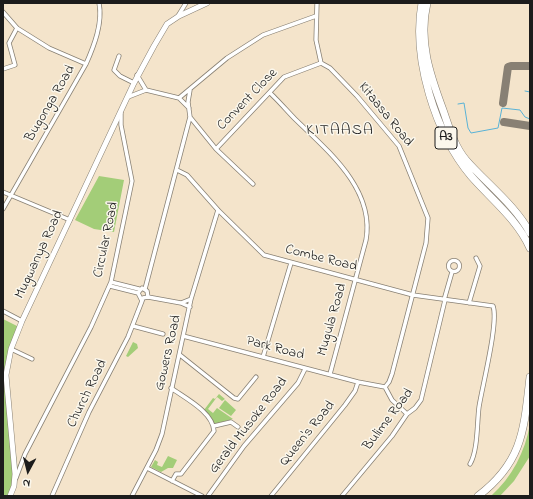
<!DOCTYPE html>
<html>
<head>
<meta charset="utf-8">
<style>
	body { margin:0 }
	#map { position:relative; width:533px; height:499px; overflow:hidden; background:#f4e4cb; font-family:"Indie Flower",sans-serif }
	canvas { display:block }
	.frame { position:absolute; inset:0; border:4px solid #1c1c1c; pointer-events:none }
	.north { position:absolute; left:8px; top:451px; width:40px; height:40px; -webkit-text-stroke:3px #fbf7ec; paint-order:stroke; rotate:187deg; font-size:11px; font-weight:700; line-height:16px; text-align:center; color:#1c1c1c }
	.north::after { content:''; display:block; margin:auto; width:14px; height:18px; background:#1c1c1c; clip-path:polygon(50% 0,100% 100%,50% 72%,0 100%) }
</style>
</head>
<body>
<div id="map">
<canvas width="533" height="499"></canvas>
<div class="frame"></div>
<div class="north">N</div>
</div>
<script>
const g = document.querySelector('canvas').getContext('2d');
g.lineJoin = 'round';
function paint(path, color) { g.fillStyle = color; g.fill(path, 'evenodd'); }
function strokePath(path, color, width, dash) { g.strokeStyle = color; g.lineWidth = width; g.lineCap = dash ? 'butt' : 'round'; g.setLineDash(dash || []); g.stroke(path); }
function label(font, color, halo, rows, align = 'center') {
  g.font = font + ' "Indie Flower",sans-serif'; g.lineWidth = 3; g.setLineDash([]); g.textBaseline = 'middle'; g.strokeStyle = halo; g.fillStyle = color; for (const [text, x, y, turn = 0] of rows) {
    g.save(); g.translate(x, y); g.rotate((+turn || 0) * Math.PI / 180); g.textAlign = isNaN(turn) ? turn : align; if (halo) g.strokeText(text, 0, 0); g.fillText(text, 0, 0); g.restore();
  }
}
paint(new Path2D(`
	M99,176L124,180L114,232L94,229L75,220Z
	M3,319L19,327L5,372L18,471L17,481L9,492L8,496H3Z
	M133,342L137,344L138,348L128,357L126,356Z
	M219,394L225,399L222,401L217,397L208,409L213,413L217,408L233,419L215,424L204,410L213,398L215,399Z
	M225,400L236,410L231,416L219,408Z
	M530,424V456L514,481L500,496H491C512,477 525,452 530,424Z
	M168,456L177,460L173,468H168L161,472L151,467L155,460L158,462L157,465L162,467Z`), '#a3cd78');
strokePath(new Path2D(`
	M525,91L530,92
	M458,104L464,103L468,128L471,133L498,128L502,108L520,110L525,117L530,119`), '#59b2d6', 1);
strokePath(new Path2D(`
	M503,103L508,67L511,66H530
	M504,122L530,126`), '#888074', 8);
const street = new Path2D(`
	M317,3L316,40L321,63L330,68L357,96L399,146L428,218L426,243L392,374L389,382L385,387
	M3,12L17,28
	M178,16L186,3
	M119,56L114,70L120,76L134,83
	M3,69L15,65L9,43L17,28L49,48L86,64
	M137,75L146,90
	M270,93C275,97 289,113 295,119C328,151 375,189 366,240L330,374
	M128,97L146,90L179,98L227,58L263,35L316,16
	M179,98L189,108
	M190,117L216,149L253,184
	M216,149L284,77L321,63
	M177,170L187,175L218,210L264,255L413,295L493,306C499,322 482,387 479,407C477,422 478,451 470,464
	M3,192L70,220
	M3,209L86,64C94,46 103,23 99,3
	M448.5 266a5.5 5.5 0 1 1 11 0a5.5 5.5 0 1 1-11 0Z
	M111,282L139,289
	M110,286L138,293
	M145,289L190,117L188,102L190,90
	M148,297L181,303L190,307
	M444,300L452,272
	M181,303L191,299
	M469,303L480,266L476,258
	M3,311L22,321
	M133,326L163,334
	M183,336L358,382L385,387
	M11,349L32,359
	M180,355L234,398L238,399L256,377
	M263,357L291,263
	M385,387L392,400L407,414
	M171,388C185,398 213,412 214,431L181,474H176L172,481
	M214,426L231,422L238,427
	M147,468L202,496
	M16,478L25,454L91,327L111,282L132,181L121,125V113
	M52,496L89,412L128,337L142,301L143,298L148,297L147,291L142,288L138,293L142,301
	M132,496L156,450L162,434L191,299L218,210
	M208,496L244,446L298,383L305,369
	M271,496L345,405L355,391L358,382
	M342,496L392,436L407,414L415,408L421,400L445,300`);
const secondary = new Path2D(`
	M10,496L14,486L15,474L6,375L11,349L22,321L134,83L154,46L167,24L179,16L207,3`);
const highway = new Path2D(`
	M422,3C412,58 435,133 471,176C492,200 517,219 530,248
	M427,3C418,41 430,75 443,110C449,127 454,146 466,160C486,183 516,206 530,233
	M478,496C523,462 524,429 530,377`);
strokePath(street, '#888074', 5);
strokePath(secondary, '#888074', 6);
strokePath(highway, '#888074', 8);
strokePath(street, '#fff', 3.5);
strokePath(secondary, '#fff', 5);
strokePath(highway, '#fff', 7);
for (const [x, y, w] of [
	[446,138,22]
]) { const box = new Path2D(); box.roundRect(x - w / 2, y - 11, w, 22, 3); g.fillStyle = '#fbf7ec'; g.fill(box); strokePath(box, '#1c1c1c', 1); }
label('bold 13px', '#1c1c1c', null, [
	["A3",446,138]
]);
label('14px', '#1c1c1c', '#fbf7ec', [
	["Convent Close",248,100,-46],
	["Bugonga Road",51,104,-60],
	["Kitaasa Road",385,115,51],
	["Circular Road",107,240,-78],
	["Mugwanya Road",40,255,-65],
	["Combe Road",321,259,14],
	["Mugula Road",333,320,-74],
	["Park Road",275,349,15],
	["Gowers Road",169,353,-77],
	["Church Road",88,394,-64],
	["Bulime Road",389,420,-53],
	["Gerald Musoke Road",249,426,-52],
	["Queen's Road",308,434,-51]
]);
g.letterSpacing = '1px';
label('16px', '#1c1c1c', '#fbf7ec', [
	["KITAASA",340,131]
]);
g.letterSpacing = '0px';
</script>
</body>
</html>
